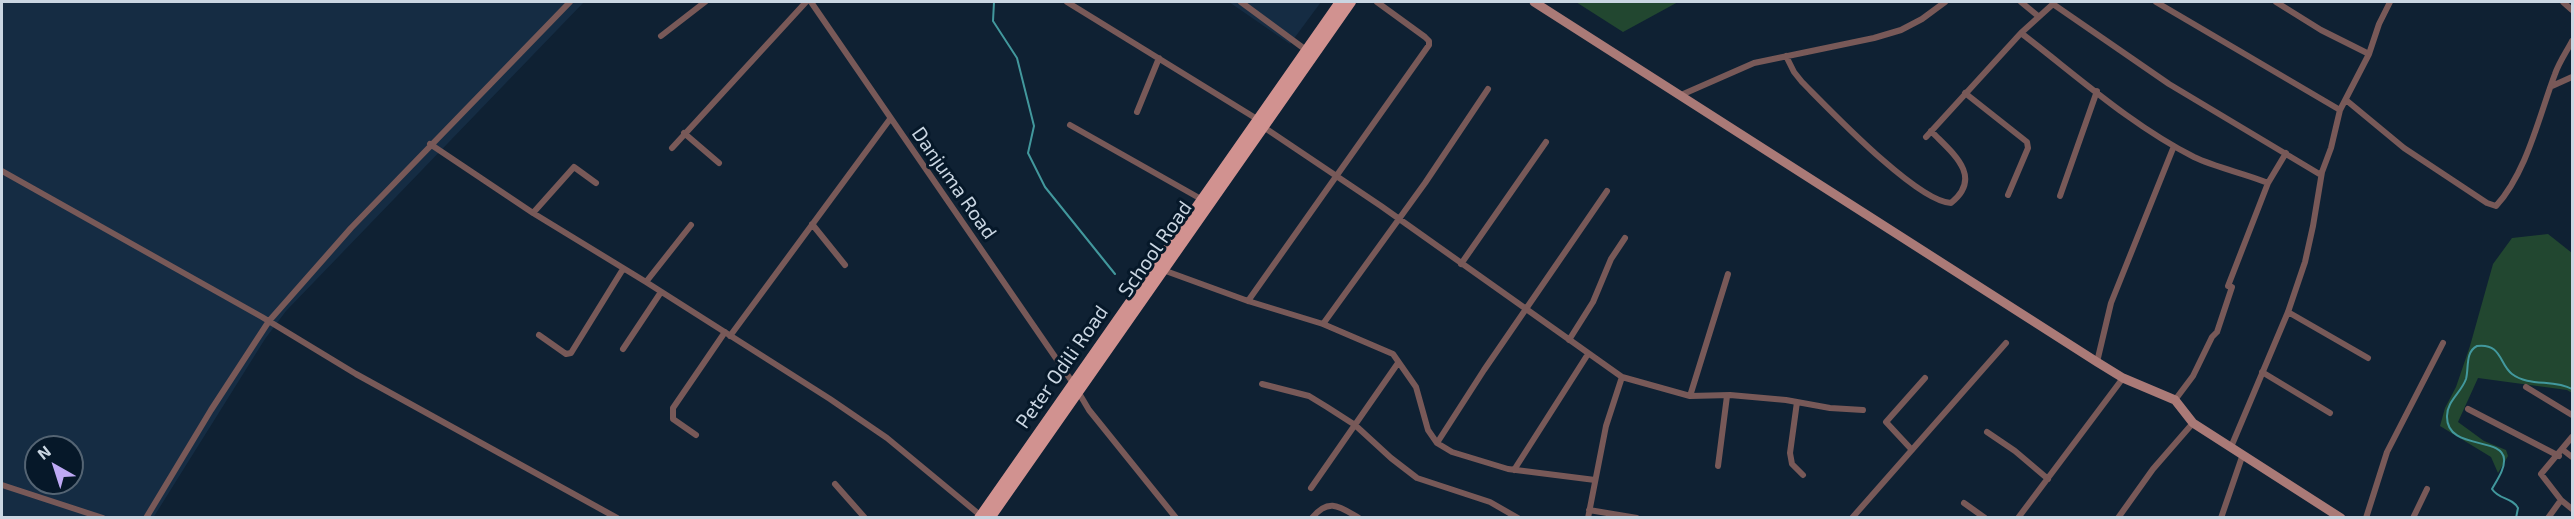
<!DOCTYPE html>
<html>
<head>
<meta charset="utf-8">
<style>
	body { margin:0 }
	#map { position:relative; width:2574px; height:519px; overflow:hidden; background:#0f2133; font-family:"Exo 2",sans-serif }
	canvas { display:block }
	.frame { position:absolute; inset:0; border:3px solid #cad6e2; pointer-events:none }
	.north { position:absolute; left:24px; top:435px; width:60px; height:60px; box-sizing:border-box; background:#061829; border:2px solid #546473; border-radius:50%; rotate:321deg; font-size:16px; font-weight:700; line-height:24px; text-align:center; color:#cad6e2 }
	.north::after { content:''; display:block; margin:auto; width:21px; height:27px; background:#bea9f5; clip-path:polygon(50% 0,100% 100%,50% 72%,0 100%) }
</style>
</head>
<body>
<div id="map">
<canvas width="2574" height="519"></canvas>
<div class="frame"></div>
<div class="north">N</div>
</div>
<script>
const g = document.querySelector('canvas').getContext('2d');
g.lineJoin = 'round';
function paint(path, color) { g.fillStyle = color; g.fill(path, 'evenodd'); }
function strokePath(path, color, width, dash) { g.strokeStyle = color; g.lineWidth = width; g.lineCap = dash ? 'butt' : 'round'; g.setLineDash(dash || []); g.stroke(path); }
function label(font, color, halo, rows, align = 'center') {
  g.font = font + ' "Exo 2",sans-serif'; g.lineWidth = 6; g.setLineDash([]); g.textBaseline = 'middle'; g.strokeStyle = halo; g.fillStyle = color; for (const [text, x, y, turn = 0] of rows) {
    g.save(); g.translate(x, y); g.rotate((+turn || 0) * Math.PI / 180); g.textAlign = isNaN(turn) ? turn : align; if (halo) g.strokeText(text, 0, 0); g.fillText(text, 0, 0); g.restore();
  }
}
paint(new Path2D(`
	M2,2H584L286,311L265,339L153,518L2,517ZM36,447H72V483H36Z
	M1229,2H1321L1290,44Z`), '#152c43');
paint(new Path2D(`
	M1576,2H1678L1623,32Z
	M2548,234L2572,253V393L2567,390L2478,378L2458,422L2484,441L2506,450L2508,456L2498,473L2491,457L2440,426L2445,408L2456,387L2470,346L2493,264L2512,238Z`), '#224730');
strokePath(new Path2D(`
	M994,2L993,21L1017,58L1034,126L1028,153L1045,187L1115,274
	M2516,518L2518,508C2512,497 2499,500 2492,489C2497,480 2505,469 2504,459C2503,436 2446,451 2447,416C2447,401 2461,393 2466,379C2469,368 2465,352 2477,346C2502,343 2499,364 2512,374C2529,387 2554,379 2572,389`), '#42989d', 2);
strokePath(new Path2D(`
	M811,2L1073,383L1089,410L1176,518
	M1067,2L1257,119
	M1241,2L1306,50
	M2021,2L2038,16
	M2156,2L2340,110
	M2276,2L2321,30L2369,54
	M2563,2L2572,10
	M2021,33C2077,76 2131,125 2194,157C2217,168 2244,173 2268,183
	M661,36L705,2
	M1786,56L1794,72L1802,82C1829,109 1917,202 1951,203C1985,176 1950,151 1931,131
	M2552,86L2572,77
	M1965,93L2027,142L2028,148L2008,195
	M1681,95L1754,63L1874,38L1901,30L1922,19L1945,2
	M2346,100L2404,148L2487,203L2496,206C2527,172 2539,116 2555,74C2559,62 2567,51 2572,41
	M1137,112L1159,58
	M1070,125L1201,199
	M1262,126L1381,206L1622,377L1690,396L1730,395L1786,400L1830,408L1863,410
	M684,133L719,163
	M1926,137L2021,33L2053,4L2169,84L2321,175
	M430,144L533,213L646,282L830,399L887,438L980,515
	M672,148L806,2
	M2,171L262,317L356,374L617,518
	M2060,196L2097,91
	M533,213L574,167L596,183
	M812,224L845,265
	M1461,264L1546,142
	M1163,270L1248,301L1323,324L1393,354L1416,387L1428,430L1437,443L1452,452L1508,469L1595,480
	M646,282L691,225
	M1248,301L1429,45V41L1425,37L1377,2
	M2288,312L2368,358
	M1323,324L1425,183L1488,89
	M539,335L566,354L571,353L623,269
	M730,336L890,119
	M1569,340L1593,302L1611,259L1625,238
	M623,349L661,292
	M2097,362L2111,303L2174,146
	M2262,372L2330,413
	M1262,384L1309,396L1327,407L1355,425L1391,458L1417,478L1490,502L1518,518
	M2526,387L2572,415
	M1690,396L1728,274
	M2175,400L2193,376L2212,337L2217,332L2232,287L2228,286L2268,183L2286,153
	M1797,402L1790,453L1792,464L1803,475
	M2468,409L2559,456
	M1987,432L2015,451L2048,479
	M696,435L673,419V408L725,332
	M1437,443L1484,370L1607,191
	M2231,447L2288,312L2305,262L2313,226L2322,172L2331,148L2340,110L2369,54L2379,24L2390,2
	M1912,450L1886,422L1925,378
	M2563,450L2572,457
	M1718,466L1727,396
	M1514,470L1588,354
	M835,484L865,518
	M2,485L103,518
	M1311,488L1398,363
	M2561,500L2572,509
	M1964,503L1985,518
	M1589,510L1637,518
	M146,518L211,410L269,321L351,228L570,2
	M1312,518C1329,497 1340,507 1359,518
	M1588,518L1606,426L1622,377
	M1852,518L2006,343
	M2018,518L2123,378
	M2118,518L2153,469L2193,423
	M2221,518L2243,454
	M2366,518L2387,452L2443,343
	M2413,518L2427,489
	M2548,518L2561,500L2541,474L2572,437`), '#785958', 6);
strokePath(new Path2D(`
	M1534,2L2097,362L2123,378L2175,400L2193,423L2341,518`), '#aa7a77', 9);
strokePath(new Path2D(`
	M979,518L1340,2
	M990,518L1351,2`), '#d19290', 10);
label('20px', '#cad6e2', '#061829', [
	["Danjuma Road",954,183,55],
	["School Road",1155,249,-55],
	["Peter Odili Road",1062,367,-55]
]);
</script>
</body>
</html>
